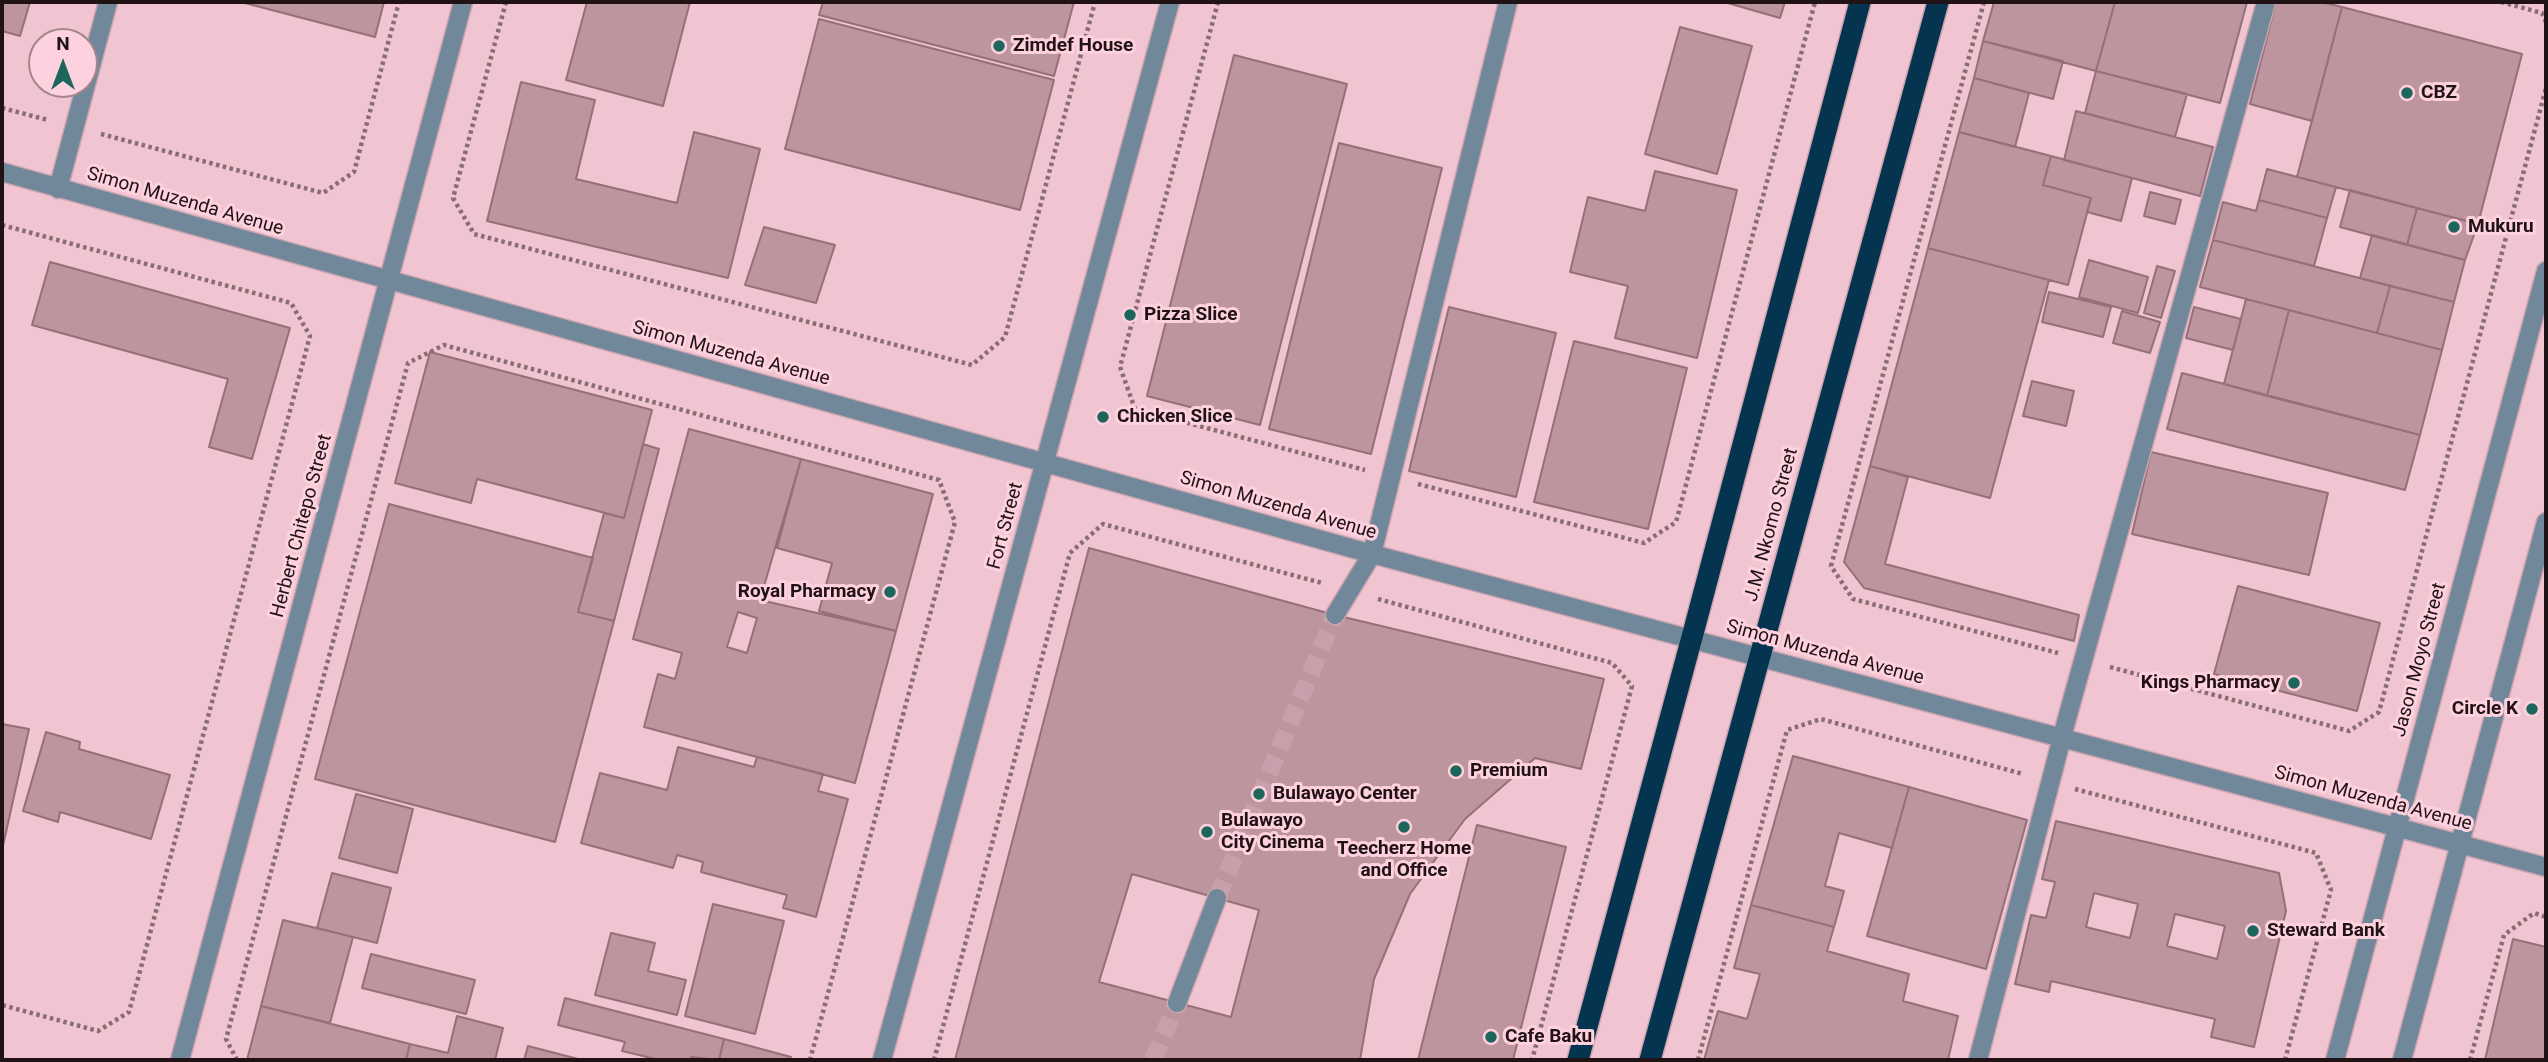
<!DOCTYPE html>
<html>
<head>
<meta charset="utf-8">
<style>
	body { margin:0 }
	#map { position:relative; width:2548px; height:1062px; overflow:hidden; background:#f0c4d0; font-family:Roboto,sans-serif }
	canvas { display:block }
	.frame { position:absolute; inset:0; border:4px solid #211216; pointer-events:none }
	.north { position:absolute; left:28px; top:28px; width:70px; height:70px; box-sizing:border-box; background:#fdd1dd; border:2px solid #a5858d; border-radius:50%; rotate:0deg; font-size:19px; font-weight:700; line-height:28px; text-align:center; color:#211216 }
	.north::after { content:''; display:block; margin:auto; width:24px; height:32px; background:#1e665b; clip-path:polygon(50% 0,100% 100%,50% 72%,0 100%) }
</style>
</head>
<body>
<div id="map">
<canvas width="2548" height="1062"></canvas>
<div class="frame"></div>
<div class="north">N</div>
</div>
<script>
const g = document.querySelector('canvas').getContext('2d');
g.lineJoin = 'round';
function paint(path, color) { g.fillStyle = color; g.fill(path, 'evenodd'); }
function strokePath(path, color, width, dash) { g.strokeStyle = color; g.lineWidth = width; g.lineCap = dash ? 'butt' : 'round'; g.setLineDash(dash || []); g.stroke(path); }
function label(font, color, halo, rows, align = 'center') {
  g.font = font + ' Roboto,sans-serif'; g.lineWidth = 6; g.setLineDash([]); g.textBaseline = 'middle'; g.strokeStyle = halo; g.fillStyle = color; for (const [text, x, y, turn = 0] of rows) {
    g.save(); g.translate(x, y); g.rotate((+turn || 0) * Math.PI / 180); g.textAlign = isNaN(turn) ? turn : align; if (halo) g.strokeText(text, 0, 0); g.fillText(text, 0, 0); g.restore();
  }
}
const building = new Path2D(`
	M2,2H30L20,36L2,31Z
	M241,2H384L375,37Z
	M587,2H690L663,106L566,80Z
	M823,2H1074L1054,76L819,15Z
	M1724,2H1785L1780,18Z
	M1994,2H2115L2096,71L1983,41Z
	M2115,2H2247L2220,103L2096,71Z
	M2276,2H2321L2342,7L2312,121L2250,104Z
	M2342,7L2522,54L2478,224L2297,177Z
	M819,19L1054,80L1020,210L785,149Z
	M1680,27L1752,46L1717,174L1645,154Z
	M1983,41L2063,61L2053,99L1974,78Z
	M1234,55L1347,84L1260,425L1147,396Z
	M2096,71L2187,94L2175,137L2085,113Z
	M1974,78L2029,93L2015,147L1959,132Z
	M521,82L595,100L576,179L677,203L694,132L760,149L728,278L487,221Z
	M2076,111L2213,147L2200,196L2064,160Z
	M1959,132L2051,156L2043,185L2091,198L2068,285L1928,248Z
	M1339,143L1442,168L1371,454L1269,429Z
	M2051,156L2132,178L2121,221L2087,212L2091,198L2043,185Z
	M2267,169L2336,187L2327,218L2259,200Z
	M1655,171L1737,190L1697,358L1615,338L1628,286L1570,272L1588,197L1645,211Z
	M2350,190L2417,208L2407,245L2340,227Z
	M2150,192L2181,200L2175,224L2144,216Z
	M2259,200L2327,218L2314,266L2213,240L2223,202L2256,211Z
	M2417,208L2478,224L2465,260L2407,245Z
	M764,227L835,245L816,303L745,285Z
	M2372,235L2465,260L2454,302L2360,278Z
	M2213,240L2390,286L2377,333L2200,287Z
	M1928,248L2049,280L1990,498L1870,466Z
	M2089,260L2148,277L2138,313L2079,297Z
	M50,262L290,328L252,459L209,447L228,379L32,325Z
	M2157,266L2175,271L2161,318L2144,313Z
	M2390,286L2454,302L2442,350L2377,333Z
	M2049,292L2111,307L2103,337L2042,322Z
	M2246,299L2289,310L2267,396L2224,384Z
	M1449,307L1556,333L1516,497L1409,471Z
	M2194,307L2241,319L2233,350L2186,338Z
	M2289,310L2442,350L2420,435L2267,396Z
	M2122,311L2160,322L2150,353L2113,343Z
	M1574,341L1687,368L1648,529L1534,502Z
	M430,352L652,410L624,518L477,479L471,503L395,483Z
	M2182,373L2420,435L2405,490L2167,429Z
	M2032,381L2074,391L2066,426L2023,416Z
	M689,429L801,459L760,600L896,631L855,783L644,727L658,674L675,679L682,653L633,639ZM738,612L757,618L747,653L727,647Z
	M643,444L659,449L614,621L578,612L604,513L624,518Z
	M2151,452L2328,493L2309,575L2132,534Z
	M801,459L933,494L896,631L819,611L832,563L777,548Z
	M1870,466L1908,477L1885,564L2079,615L2074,641L1864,588L1844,562Z
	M389,504L593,558L578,612L614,621L555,842L315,779Z
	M1089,548L1335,615L1604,679L1581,769L1535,758L1465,819L1410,894L1374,979L1360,1060H955ZM1132,874L1259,910L1231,1017L1099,982Z
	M2238,586L2380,623L2357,711L2214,674Z
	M2,724L29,729L2,850Z
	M46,732L80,742L79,749L170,775L151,839L60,812L58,822L23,811Z
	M678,747L754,767L757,757L823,774L818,791L848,799L816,917L783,908L787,895L701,872L703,862L677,855L673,868L581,843L600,773L667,790Z
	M1793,756L1909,787L1892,848L1839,833L1825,886L1844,891L1834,927L1751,905Z
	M1909,787L2027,820L1986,969L1867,936Z
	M356,794L413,809L397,873L339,858Z
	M2056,821L2279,873L2286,911L2254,1047L2211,1037L2215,1019L2051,981L2049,992L2015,984L2031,915L2046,918L2055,882L2042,879ZM2094,893L2138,904L2130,938L2086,927ZM2175,914L2225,926L2217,959L2167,946Z
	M1477,825L1566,847L1513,1060H1418Z
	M332,873L391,888L377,943L317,928Z
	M713,904L784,921L755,1034L685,1016Z
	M1751,905L1834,927L1827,951L1909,974L1903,1001L1958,1016L1948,1060H1704L1718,1011L1747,1019L1760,974L1734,968Z
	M283,920L353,937L330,1023L261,1006Z
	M611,933L655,943L648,971L686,980L677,1015L595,995Z
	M2513,939L2546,947V1060H2485Z
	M371,954L475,980L466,1014L362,988Z
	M565,998L724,1039L719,1060L691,1057L690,1060H660L622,1051L625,1042L558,1025Z
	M261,1006L410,1044L406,1060H247Z
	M457,1016L503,1028L495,1060H406L410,1044L448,1053Z
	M724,1039L791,1057L790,1060H719Z
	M528,1046L582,1060H524Z`);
paint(building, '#bd959f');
strokePath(building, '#956f79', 2);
strokePath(new Path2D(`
	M1217,898L1335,615
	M1153,1060L1177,1003`), '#c7a0ab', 18, [18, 9]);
const minor = new Path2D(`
	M2,172L1372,554L2546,867
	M58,189L108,2
	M1335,615L1372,554L1508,2
	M1177,1003L1217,898
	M180,1060L463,2
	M882,1060L1170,2
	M1978,1060L2066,722L2266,2
	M2335,1060L2546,271
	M2402,1060L2546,522`);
const highway = new Path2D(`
	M1578,1060L1695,626L1860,2
	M1650,1060L1938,2`);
strokePath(minor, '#cba4af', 21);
strokePath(highway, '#cba4af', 24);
strokePath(new Path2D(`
	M506,2L453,198L474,234L972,365L1005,337L1095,2
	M1218,2L1120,367L1135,409L1365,470
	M1984,2L1831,566L1853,599L2058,653
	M2501,2L2542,13L2546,22
	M2,108L48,120
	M101,134L323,193L354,172L399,2
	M2,225L291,303L310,336L129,1012L98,1031L2,1005
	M1418,484L1644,543L1676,522L1815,2
	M1378,599L1612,663L1632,686L1532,1060
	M2110,667L2349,731L2379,712L2546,88
	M2075,789L2316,853L2331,890L2285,1060
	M237,1060L226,1039L408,363L444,345L939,480L955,522L810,1060
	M934,1060L1070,553L1103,524L1322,583
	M1698,1060L1787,730L1821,719L2023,774
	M2470,1060L2504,935L2534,913L2546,917`), '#896c74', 4.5, [3.5, 3.5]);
strokePath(minor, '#70889a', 18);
strokePath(highway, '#053450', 21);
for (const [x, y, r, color] of [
	[999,46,7,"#1e665b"],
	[2407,93,7,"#1e665b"],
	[2454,227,7,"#1e665b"],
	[1130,315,7,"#1e665b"],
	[1103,417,7,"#1e665b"],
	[890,592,7,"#1e665b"],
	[2294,683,7,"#1e665b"],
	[2532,709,7,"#1e665b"],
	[1456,771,7,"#1e665b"],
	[1259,794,7,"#1e665b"],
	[1404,827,7,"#1e665b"],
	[1207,832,7,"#1e665b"],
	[2253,931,7,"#1e665b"],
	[1491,1037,7,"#1e665b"]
]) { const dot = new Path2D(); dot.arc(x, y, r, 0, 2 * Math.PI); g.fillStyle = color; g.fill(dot); strokePath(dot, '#fdd1dd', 2.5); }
label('bold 19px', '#211216', '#fdd1dd', [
	["Zimdef House",1013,46],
	["CBZ",2421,93],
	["Mukuru",2468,227],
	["Pizza Slice",1144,315],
	["Chicken Slice",1117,417],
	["Royal Pharmacy",876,592,"right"],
	["Kings Pharmacy",2280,683,"right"],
	["Circle K",2518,709,"right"],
	["Premium",1470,771],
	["Bulawayo Center",1273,794],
	["Bulawayo",1221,821],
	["City Cinema",1221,843],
	["Teecherz Home",1404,849,"center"],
	["and Office",1404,871,"center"],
	["Steward Bank",2267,931],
	["Cafe Baku",1505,1037]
], 'left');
label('19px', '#211216', '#fdd1dd', [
	["Simon Muzenda Avenue",185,202,16],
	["Simon Muzenda Avenue",731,354,15],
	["Simon Muzenda Avenue",1278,506,16],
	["J.M. Nkomo Street",1772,525,-75],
	["Herbert Chitepo Street",302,526,-75],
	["Fort Street",1006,526,-75],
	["Simon Muzenda Avenue",1825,653,15],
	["Jason Moyo Street",2420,660,-75],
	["Simon Muzenda Avenue",2373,799,15]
]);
</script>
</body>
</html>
